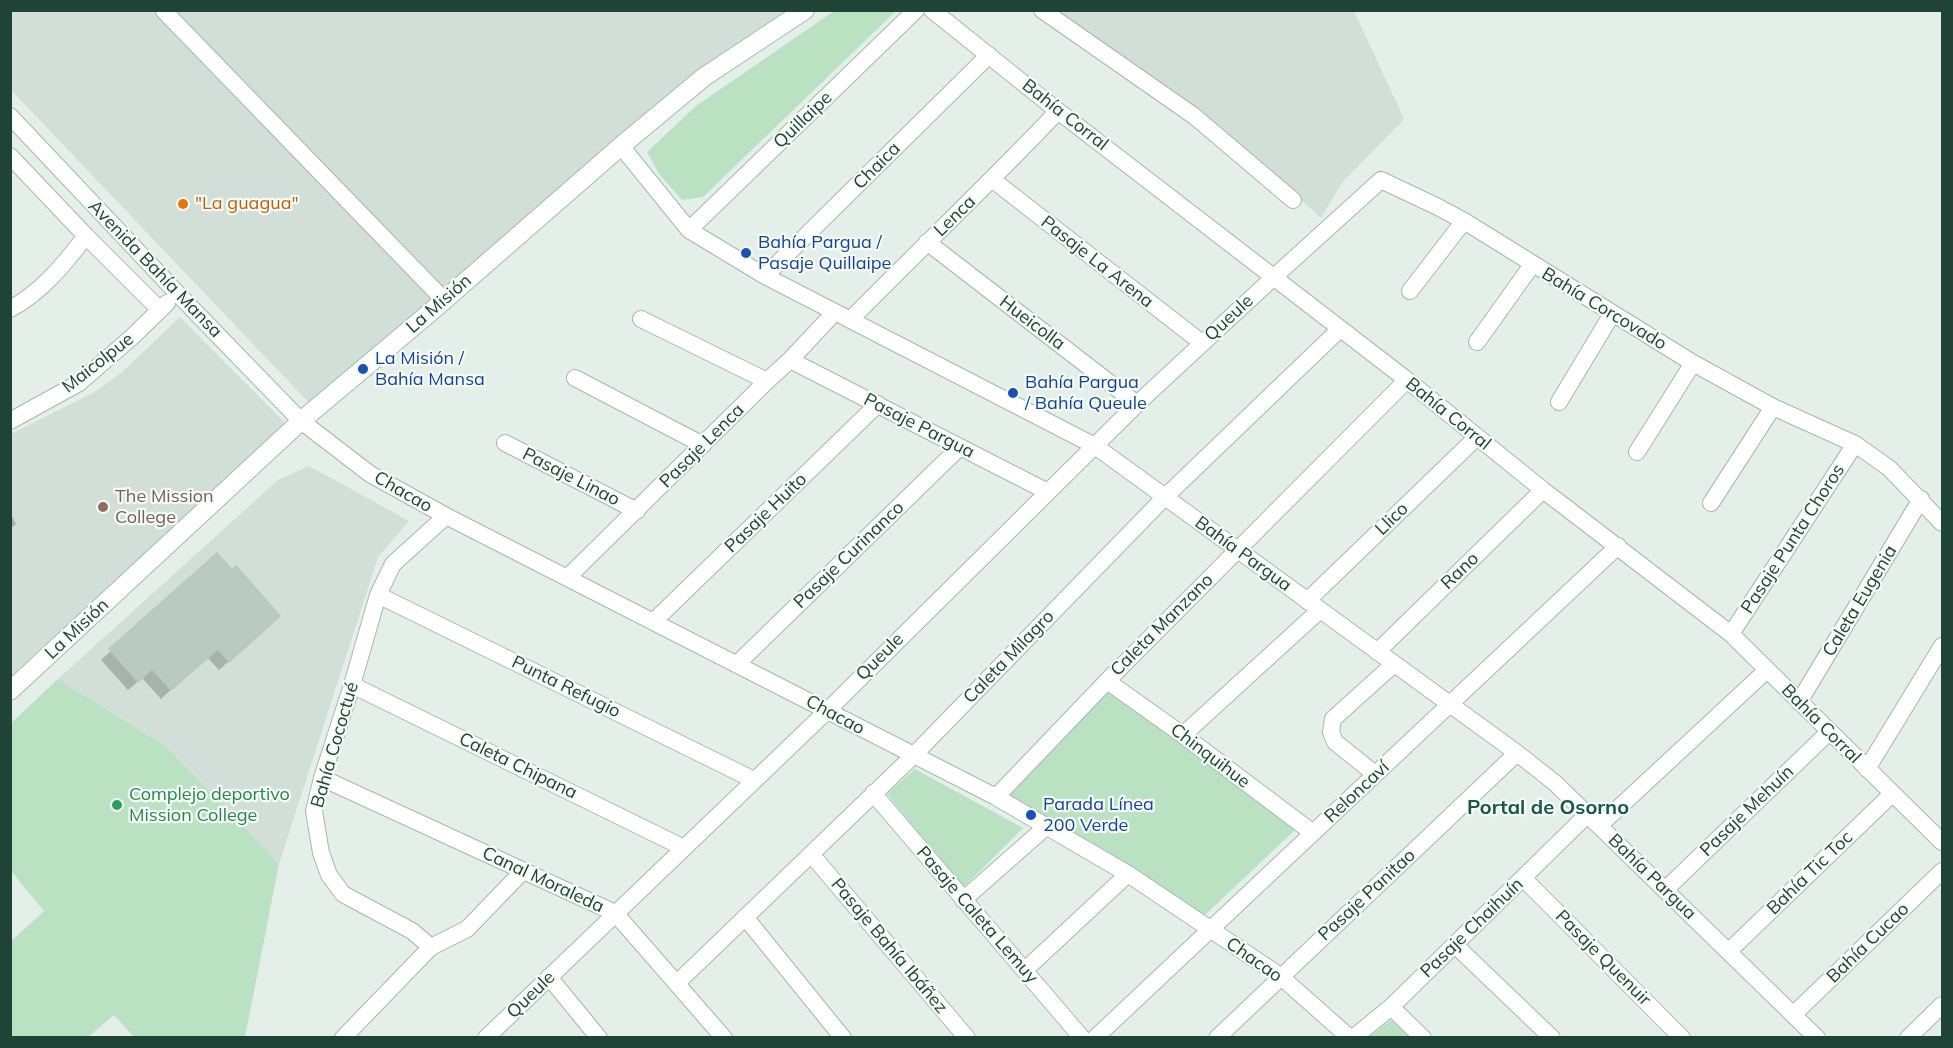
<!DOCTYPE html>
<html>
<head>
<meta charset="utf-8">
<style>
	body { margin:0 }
	#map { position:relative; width:1953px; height:1048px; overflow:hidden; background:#e4efe9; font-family:Mulish,sans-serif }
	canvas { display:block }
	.frame { position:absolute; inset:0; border:12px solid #204337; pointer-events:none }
</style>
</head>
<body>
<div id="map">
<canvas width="1953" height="1048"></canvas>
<div class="frame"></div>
</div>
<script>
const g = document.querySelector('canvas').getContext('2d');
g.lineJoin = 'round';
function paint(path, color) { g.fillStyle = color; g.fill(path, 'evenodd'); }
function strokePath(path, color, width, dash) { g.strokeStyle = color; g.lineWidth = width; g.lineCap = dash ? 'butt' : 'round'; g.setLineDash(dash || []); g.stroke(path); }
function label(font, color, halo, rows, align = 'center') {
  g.font = font + ' Mulish,sans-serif'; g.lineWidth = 4.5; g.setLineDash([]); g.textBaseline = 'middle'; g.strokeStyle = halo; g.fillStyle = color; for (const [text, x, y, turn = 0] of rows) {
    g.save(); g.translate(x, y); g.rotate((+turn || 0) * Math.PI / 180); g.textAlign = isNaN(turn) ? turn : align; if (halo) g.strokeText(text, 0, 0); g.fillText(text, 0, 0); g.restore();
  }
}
paint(new Path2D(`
	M11,11H792L311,405L11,90Z
	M1059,11H1354L1404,119L1341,184L1321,218L1222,128Z
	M180,317L286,424L11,676V434L93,393L121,373Z
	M309,466L409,521L378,557L279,864L167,747L58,679L278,480Z`), '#d1dfd8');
paint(new Path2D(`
	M834,11H896L703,197L682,200L659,174L647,152L696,106Z
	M58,679L167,747L279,864L245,1037H134L114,1015L88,1037H11V941L44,911L11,871V723Z
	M1108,691L1296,829L1205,915L1009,796Z
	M915,769L1023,828L963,888L887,794Z
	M1391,1020L1409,1037L1367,1038Z`), '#bae2c2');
paint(new Path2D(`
	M10,513L16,524L10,529Z
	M217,555L269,625L219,670L207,657L161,699L142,678L128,690L101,660Z`), '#0003');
const building = new Path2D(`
	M217,553L232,570L236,566L280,616L229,662L218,649L171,690L152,669L138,682L109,649Z`);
paint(building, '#b8cac2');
strokePath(building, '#b5cabf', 1.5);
const street = new Path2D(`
	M932,10L1058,111L1407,380L1543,490L1731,634L1942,842
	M1042,10L1194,116L1293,200
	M164,11L444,300
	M10,116L177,293L301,421L370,474L446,516L996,797L1128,874L1280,976L1350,1038
	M621,146L689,230L765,276L1095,446L1517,753L1555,783L1817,1038
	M10,156L86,236L160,310
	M993,180L1202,343
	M689,230L916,10
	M927,242L1137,404
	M765,276L989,55
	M1410,291L1464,221
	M10,309C41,293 65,263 86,236
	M641,319L767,381
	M851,319C920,249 991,182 1058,111
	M1477,342L1532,265
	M790,360L1048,492
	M575,378L703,445
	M1559,402L1612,314
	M10,421L79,383L132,337L167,303
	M505,443L637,511
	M1637,452L1693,363
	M1711,503L1773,407
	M567,578L767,381L790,360L835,312
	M378,595L754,780
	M1307,601L1477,437
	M654,621L878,404
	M1731,634L1855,444
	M1377,652L1543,490
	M737,664L960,447
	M1107,681L1183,735L1313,833
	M352,685L684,848
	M1799,702L1921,499
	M1183,735L1320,610
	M1867,769L1942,646
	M1375,774L1335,742L1331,732L1333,719L1394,664
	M322,778L615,913L724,1038
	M873,793L1082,1038
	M996,797L1107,681L1407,380
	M1599,826L1767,670
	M811,854L967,1038
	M1523,878L1682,1038
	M1665,890L1829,732
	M963,900L1047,826
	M745,917L843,1038
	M1455,945L1552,1038
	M431,947L412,931L343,894L329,875L321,853L314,811L322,778L352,685L378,595L393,564L446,516
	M1729,951L1892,794
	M1025,970L1128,874
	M549,977L599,1038
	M677,983L913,756L1165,497L1340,329
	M1391,1007L1423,1038
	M1793,1015L1942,871
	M343,1038L431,947L467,929L523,871
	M486,1038L827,711L1137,404L1274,277L1381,180L1438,207L1464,221L1693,363L1773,407L1855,444L1889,468L1942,523
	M1095,1038L1618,546
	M1217,1038L1517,753
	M1353,1038L1391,1007L1588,814
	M1908,1038L1942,1005`);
const secondary = new Path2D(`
	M10,691L301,421L433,310L621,146L704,77L805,10`);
strokePath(street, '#a5b8b0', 18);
strokePath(secondary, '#a0bcb0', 20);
strokePath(street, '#fff', 16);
strokePath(secondary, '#fff', 18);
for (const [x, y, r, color] of [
	[183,204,6,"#e8710a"],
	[746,253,6,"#1a4fb4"],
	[363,369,6,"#1a4fb4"],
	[1013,393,6,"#1a4fb4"],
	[103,507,6,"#8d6e63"],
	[117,805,6,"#2e9e5b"],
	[1031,815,6,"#1a4fb4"]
]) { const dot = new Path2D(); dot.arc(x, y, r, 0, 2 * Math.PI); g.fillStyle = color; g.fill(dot); strokePath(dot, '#f5fbf7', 2); }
label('18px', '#204337', '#f5fbf7', [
	["Bahía Corral",1065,115,38],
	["Quillaipe",803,120,-44],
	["Chaica",877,166,-45],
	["Lenca",955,216,-44],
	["Pasaje La Arena",1097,262,38],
	["Avenida Bahía Mansa",155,269,46],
	["La Misión",439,304,-41],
	["Bahía Corcovado",1604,309,31],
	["Queule",1229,318,-43],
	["Hueicolla",1032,323,37],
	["Maicolpue",98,363,-38],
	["Bahía Corral",1448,414,39],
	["Pasaje Pargua",919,426,27],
	["Pasaje Lenca",702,446,-45],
	["Pasaje Linao",571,477,27],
	["Chacao",403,492,30],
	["Pasaje Huito",766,513,-44],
	["Llico",1392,519,-44],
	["Pasaje Punta Choros",1793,539,-57],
	["Bahía Pargua",1243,554,36],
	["Pasaje Curinanco",849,555,-44],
	["Rano",1460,571,-44],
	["Caleta Eugenia",1860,601,-59],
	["Caleta Manzano",1162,625,-45],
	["La Misión",77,629,-43],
	["Queule",880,657,-45],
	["Caleta Milagro",1009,657,-46],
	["Punta Refugio",566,687,26],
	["Chacao",835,715,28],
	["Bahía Corral",1821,724,45],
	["Bahía Cococtué",335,745,-74],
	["Chinquihue",1210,756,37],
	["Caleta Chipana",518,766,26],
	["Reloncaví",1357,792,-43],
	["Pasaje Mehuín",1747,811,-44],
	["Bahía Tic Toc",1810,873,-44],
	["Bahía Pargua",1652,877,44],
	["Canal Moraleda",543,880,25],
	["Pasaje Panitao",1367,895,-43],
	["Pasaje Caleta Lemuy",977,915,49],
	["Pasaje Chaihuín",1472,928,-44],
	["Bahía Cucao",1868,943,-44],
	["Pasaje Bahía Ibáñez",889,946,50],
	["Pasaje Quenuir",1603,958,45],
	["Chacao",1254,960,35],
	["Queule",531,995,-44]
]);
label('18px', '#c56008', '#f5fbf7', [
	["\"La guagua\"",195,204]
], 'left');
label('18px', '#164399', '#f5fbf7', [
	["Bahía Pargua /",758,243],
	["Pasaje Quillaipe",758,264],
	["La Misión /",375,359],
	["Bahía Mansa",375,380],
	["Bahía Pargua",1025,383],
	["/ Bahía Queule",1025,404],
	["Parada Línea",1043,805],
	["200 Verde",1043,826]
], 'left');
label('18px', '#785e54', '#f5fbf7', [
	["The Mission",115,497],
	["College",115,518]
], 'left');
label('18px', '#27864d', '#f5fbf7', [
	["Complejo deportivo",129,795],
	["Mission College",129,816]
], 'left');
label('bold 20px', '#195844', '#f5fbf7', [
	["Portal de Osorno",1548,808]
]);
</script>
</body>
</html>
